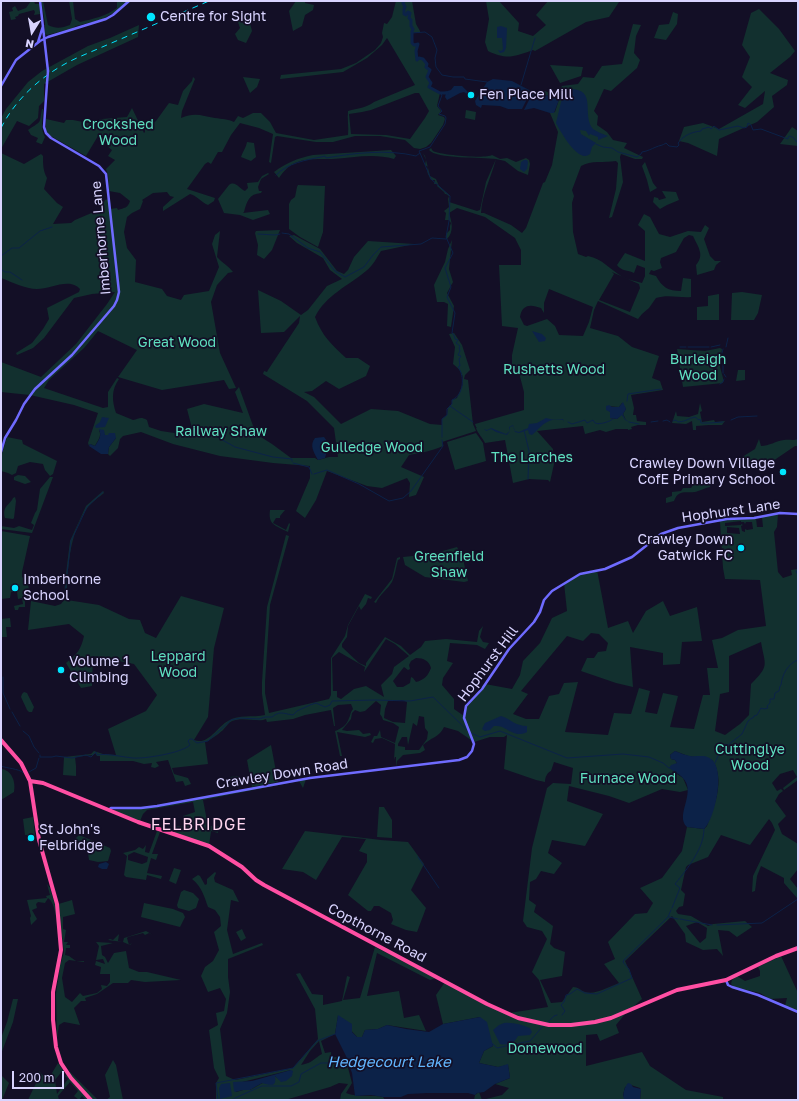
<!DOCTYPE html>
<html>
<head>
<meta charset="utf-8">
<style>
	body { margin:0 }
	#map { position:relative; width:799px; height:1101px; overflow:hidden; background:#130f26; font-family:"Golos Text",sans-serif }
	canvas { display:block }
	.frame { position:absolute; inset:0; border:2px solid #d9d4ff; pointer-events:none }
	.north { position:absolute; left:12px; top:12px; width:40px; height:40px; -webkit-text-stroke:3px #130f26; paint-order:stroke; rotate:191deg; font-size:11px; font-weight:700; line-height:16px; text-align:center; color:#d9d4ff }
	.north::after { content:''; display:block; margin:auto; width:14px; height:18px; background:#d9d4ff; clip-path:polygon(50% 0,100% 100%,50% 72%,0 100%) }
	.scale { position:absolute; left:12px; top:1071px; width:52px; height:18px; box-sizing:border-box; border:2px solid #d9d4ff; border-top:0; padding-left:5px; font-size:12px; line-height:14px; white-space:nowrap; color:#d9d4ff; -webkit-text-stroke:3px #130f26; paint-order:stroke }
</style>
</head>
<body>
<div id="map">
<canvas width="799" height="1101"></canvas>
<div class="frame"></div>
<div class="north">N</div>
<div class="scale">200 m</div>
</div>
<script>
const g = document.querySelector('canvas').getContext('2d');
g.lineJoin = 'round';
function paint(path, color) { g.fillStyle = color; g.fill(path, 'evenodd'); }
function strokePath(path, color, width, dash) { g.strokeStyle = color; g.lineWidth = width; g.lineCap = dash ? 'butt' : 'round'; g.setLineDash(dash || []); g.stroke(path); }
function label(font, color, halo, rows, align = 'center') {
  g.font = font + ' "Golos Text",sans-serif'; g.lineWidth = 3.5; g.setLineDash([]); g.textBaseline = 'middle'; g.strokeStyle = halo; g.fillStyle = color; for (const [text, x, y, turn = 0] of rows) {
    g.save(); g.translate(x, y); g.rotate((+turn || 0) * Math.PI / 180); g.textAlign = isNaN(turn) ? turn : align; if (halo) g.strokeText(text, 0, 0); g.fillText(text, 0, 0); g.restore();
  }
}
paint(new Path2D(`
	M31,1H34L35,4H39L40,14L34,15L35,12L34,10L19,14L18,16L15,17L16,19L11,20L9,12L13,11L12,8L15,6L18,11L26,8Z
	M41,1H43L48,25C56,29 62,28 70,25L72,19L69,1H73L75,19L80,22C93,19 106,16 117,8V1H127L118,10L101,20L76,26L71,29L47,35L45,34V23Z
	M296,1H305V3L314,5L313,10L305,15L302,26L293,31L289,11Z
	M396,1H412L416,24L420,31V32L412,33V43L414,45L418,44L416,51L417,60L421,58L427,64L426,67L430,70L427,77L431,83L429,87L440,93L437,106L441,111L438,115L444,117L445,119L443,125L431,143L426,147L420,149L414,148L405,140L380,136H355L333,142H316L277,136L275,137L271,163L269,162L273,134L259,128L240,123L231,135L222,152H218L211,164L208,162L205,164L187,189L215,198L214,201L208,205C201,202 196,195 190,194L163,211V207L174,197L170,196L167,192L153,193L142,200L143,201L140,209L132,213L127,217L124,232L127,248L136,260L135,282L162,289L167,296L181,300L184,295L209,291L219,267L212,244L215,235L220,231L217,257C222,263 229,266 233,272L228,273L217,285L211,302L220,353L236,388L229,389L224,380L162,390L118,377L137,350L98,331L84,348L49,380L44,388L103,408L108,407V392L117,378L119,379C111,390 112,401 116,413L133,420C139,419 140,416 147,420L149,427L161,431L194,436L187,409L204,404L243,413L235,392L239,387L256,434L272,444L291,458H315L318,460L329,457H338L334,428L307,401L263,374L264,371L267,372L268,370L299,323L300,316L284,332L261,333L258,290L281,301L301,315L308,310L327,286L342,279L330,270L323,258L297,243L289,236L294,235L320,249L337,271L344,274L348,270L354,257L368,241L414,244L381,251C377,257 373,266 366,271C348,286 326,295 315,317C322,336 332,345 346,358H358L370,366L366,376L339,389L326,381L312,391L304,392L314,397L341,424L371,409L398,411L430,424L442,425V419L447,415L448,408L452,404V400L457,398L463,384C462,382 463,380 463,378C462,372 458,368 453,364L455,347L449,334L454,333L462,345L470,370L465,375L464,379L468,380L473,424L476,431L442,442L443,446C432,451 420,453 409,455L401,467L424,477L416,495L409,497L410,483L407,478L382,488L367,486L327,471L316,500L305,518L296,511L310,478V466L273,463L220,456L173,444L141,432L123,436L120,439L118,448L110,456L108,454L109,447L116,438L105,435L99,430C102,436 98,440 95,446L90,444L89,446L88,443L98,413L74,405L30,395L1,392V362L41,377L76,344L107,304L115,292L92,294L74,298L44,338L33,348L17,355L16,353L32,343L43,329L49,319L47,308L79,292L80,289C70,277 50,289 37,289C25,289 12,282 1,278V153L24,164L41,154L43,156C43,164 43,171 47,178L44,189L57,203L63,207L53,224L71,223L75,220L101,209L105,200L109,199L110,209L117,208L118,210C124,208 128,208 130,201L120,193L109,191L108,175L106,169L115,160L108,156L112,150C106,146 105,140 99,135L98,136L86,156L49,135L46,130V119L64,123L66,120H73L88,123L102,119L127,117L132,108L144,133L145,132V129L156,121L169,103L178,105L183,91L192,81L193,77L195,79L182,111L181,118C195,112 202,116 215,118C222,119 228,119 234,122L238,116L243,118L253,113H261L270,122L276,133L314,140L348,135C349,127 347,119 348,111C358,108 366,108 374,102L415,85L387,38L382,45L367,58L343,72L280,79L281,75L341,69L356,63L375,50L381,43L383,37L382,33L384,23L387,24L392,17ZM415,93H419L429,111L425,118L410,139L386,135L351,134L349,114L362,112L371,110Z
	M486,1H499L519,23L518,31L533,36L546,25L536,15L548,1H622L619,2L609,17L586,22L535,51L533,50C513,57 507,60 488,51L485,42L489,19Z
	M759,9L779,29L795,51L790,57L770,73L788,80L787,85L772,96L774,107L757,122L719,139L717,156L688,143L679,141L684,127L703,123L719,129L763,104L765,91L745,108L738,105L752,87L742,77L750,57L742,45L751,13Z
	M673,12L678,14L677,24L666,40L654,38L659,25L669,24Z
	M248,16L252,31L246,43L238,40L235,34L240,28L238,22Z
	M633,24L641,25L636,36L634,53L640,60L637,68L611,91L604,89L594,111L598,116L597,125L607,132L613,140L627,143L624,148L643,157L642,159H635L621,154L620,157L623,182L612,217L609,218L616,189L618,163L616,161C604,163 591,160 581,166L572,190L574,196L572,203L573,232L578,254L586,257L588,256C603,259 609,269 623,277C629,280 636,281 642,283L645,276V268L637,265L634,273C628,270 621,271 617,265L625,253L645,261V231L638,225L644,214L650,217L659,234L670,237L688,231L701,232L705,225L709,228L704,239L710,256L715,261H721L716,265L714,270L697,275L696,265C705,255 698,247 693,236L689,235L684,238L676,252L661,258L660,262L662,268L654,271L651,270L649,274L656,276C662,287 668,291 681,291L683,278L691,279V297C679,298 668,294 656,298L649,308L642,314L638,319L598,301L594,310L590,328L618,336L632,347L659,356L652,378L660,381L663,390L631,395L634,408L633,415H636L637,421L646,422V425H638L631,427L632,429L628,430V429H616L606,432L600,430L585,434L583,426L537,431L553,449L554,464L550,482L548,480L529,479L513,483L505,440L485,443C483,438 478,434 476,428L477,427H476L475,424L524,410V392L518,369L512,370V355L518,328L502,326L499,265H521V250L515,238L485,217L457,208L449,213C452,222 454,232 447,239H446V234L450,230V226L451,223L449,220H445L446,213L444,211L449,207L448,199L449,196L446,194H445L444,192L437,186L438,184H434L435,180H431C429,175 426,173 428,167L425,165L426,160L423,153L425,156L430,176L436,179L439,186L449,195V202L477,211L480,210L486,182L496,159C482,157 436,159 429,150L431,148C433,151 432,151 436,152C443,155 486,159 492,155L500,159L507,158L516,162L526,158L529,160L530,164L528,175L518,171L505,161L496,159C491,178 482,194 481,213H484L511,225L522,233L526,228L543,183L545,182L552,165L558,132L550,113L555,112L562,90L557,100C550,94 541,96 533,92L545,91L557,96L562,86L578,84L583,77L594,78L602,66L622,64ZM612,272L639,284L640,288L630,312L599,300L614,274ZM549,289L593,307L589,322L583,336L559,335L555,326L547,319L527,326L524,325L520,317C522,304 531,304 541,308L544,313V303ZM622,403L626,409L623,414L626,420L622,414L617,419L610,418V412L606,407V406L619,407Z
	M139,25L138,37L77,65L44,84V101L39,106L38,118L29,126L17,121L1,149V118L6,109L28,82L42,71L88,46L110,38Z
	M550,65L583,67L581,76L560,83Z
	M243,77L260,79L257,87L250,93Z
	M42,109H43C43,118 40,129 45,137L42,144H41L36,142L38,138L31,135L28,130C43,120 39,124 42,109Z
	M466,110L476,112L475,120L465,118Z
	M792,127L798,131V146L780,144Z
	M247,142L254,143L256,157L251,161L241,157C243,151 246,148 247,142Z
	M391,150L396,156L394,159C373,153 353,158 332,159C322,159 304,158 295,163C288,166 283,172 279,178L274,172C286,163 298,158 313,155Z
	M645,162L653,183L657,188L650,192L647,180L642,166Z
	M268,173L269,174L261,179L258,187L259,191H262L261,193C249,194 247,201 244,212L243,213L268,210L270,214L253,220L240,215L224,213L218,199L229,185C235,180 240,189 245,191L248,188L247,183L258,182L262,176Z
	M298,185L325,186L323,232L318,247L300,237L289,229V204L291,200L295,197L297,187Z
	M662,191L676,192L679,200L667,205L660,209L653,202L654,197L658,198L659,200L666,198Z
	M280,230L272,250L264,259L257,255L258,245L255,233L256,231Z
	M452,240L449,269L453,282L447,293L454,306L451,327L447,326L448,304L444,302H437L434,285L445,262L448,249Z
	M742,292L762,295L758,313L754,320H731L732,293Z
	M719,294V320H697V307L708,306V296Z
	M720,348L722,349L720,367L723,378V383L683,387L677,349L705,351Z
	M738,370H745V380L736,381Z
	M700,403L702,411L700,412L702,422L714,420L715,422L725,421L722,425H709L696,426V430H693L692,421L686,424L672,423L676,411L677,416L689,417L698,414Z
	M476,433L483,443L486,461L455,470L447,442Z
	M7,437L22,440L23,444L57,461L53,474L50,476L45,470L43,464L30,462L18,466L16,473L12,475L8,473L1,471V457Z
	M759,439L761,446C769,446 776,441 784,440C789,439 793,441 798,439V446H795L773,461L740,467L739,459L755,449Z
	M18,475L25,476L31,482L25,484L14,480V477Z
	M50,477H53L32,533L1,529V526L14,528L19,526L32,530L34,525L31,523L35,513L37,510L40,489Z
	M711,483L710,487C704,488 703,490 698,491C689,495 679,487 674,501L666,503V498L672,496V492L681,491L683,488H691L693,485Z
	M103,491L104,493C99,497 92,502 88,507C69,532 67,571 67,600L99,605L129,619L140,620L145,633L156,638L181,596L224,608L214,648L208,717L194,740C208,746 218,726 228,721C239,714 253,718 265,715L262,694V682L267,607L286,535L289,536L270,605L265,682V693L269,713L329,699L331,695V658L345,636L348,625L365,594L372,597L371,599L368,598L366,604L361,610L359,606L348,626L347,637L342,644V647L359,663L366,666V663L385,637L401,646L410,655L421,647L425,641L446,639L477,642L479,631L483,626L480,637L483,642L489,643L485,649L477,645L450,643L447,661L453,663L443,678L442,685L454,699V709L464,716L466,706L485,684L512,689L520,675L523,661L540,643L552,618L567,611L564,583L574,577L597,570L608,628L628,621L633,633L646,611L663,601L670,616L697,607L702,641L682,642L680,664L663,665V653L630,647L633,687L616,683L581,671L587,658H594L598,652L606,651L608,643L599,634L591,633L583,641L567,636L521,691L528,694L513,714L526,719H539L549,696L559,694L564,683L578,682L565,732L608,735L614,713L631,714L639,688L650,691L645,712L657,714L663,693L678,696L670,727L694,729L703,695H710L707,668H718L712,640L722,638L738,630L766,626L760,580L725,579L723,568L720,522L717,521L756,518L757,527H763L762,517L778,514L777,527L774,532L778,572L783,578L792,575L791,570L798,569V780L784,790L783,788L797,777L793,770L780,774L772,783L777,791L781,789L783,791L779,794L775,801L786,816L778,824L782,834L798,844V869L790,879L798,889V906L797,898L784,883V878L761,866L757,876L755,891L752,892L753,876L775,830L772,823L769,819L750,845L721,835L708,857L688,865L686,867L681,890L685,894L683,906L679,907L676,911L678,914L691,916L708,926L713,924L745,921L752,927L737,937L729,931L718,930L723,956L717,949L703,950L686,942L685,934L672,916L625,961L642,999L625,1014L616,1025L619,1033L600,1041L597,1034L586,1035V1066L642,1052L650,1066L686,1090L723,1097V1100H640L641,1090L640,1088L631,1085L625,1087L623,1095L625,1099L631,1100H474L475,1095L479,1092L482,1100L502,1095L509,1088L495,1084L510,1078L508,1065L498,1067L479,1063L484,1051L493,1046L480,1017L443,1024L436,995L445,982L509,1013L548,1007L539,980L532,972L547,939L542,931L527,927L523,921L532,848L547,788L553,783L571,784L573,768L554,762L551,771C547,773 545,777 545,782L536,780L504,769L507,735L504,737H490L474,742L458,731L444,727C440,737 430,738 423,745L425,750L420,753L403,755L397,761L396,767V757H395L394,760L395,744L382,738L375,739L373,743L371,742L374,736H377L380,730L381,737L395,743L399,727L393,723L383,720L382,717L380,714L381,705L376,701L365,711L360,712L355,710L352,713L351,719L342,730L347,731L359,730L363,734L370,733L371,735L365,737L337,732L342,756H340L335,731C341,729 347,725 349,718C351,714 350,713 353,709L351,704L338,705L333,708L335,726H334L331,710L305,715L293,719L267,722L266,719L263,720C253,721 242,717 232,721C228,723 226,727 223,730C221,732 208,742 205,742L208,764L172,768L174,774L188,778L191,784L185,786L183,781L176,782L168,760L156,762L159,766L155,768L151,767L152,763L144,764L133,761H100V756H97L95,753L93,755L75,757L76,766V776L63,775L64,757L91,754L94,751L103,754L116,755L108,729L146,711L157,695L134,664L93,656L92,686L81,688L66,663C77,654 81,650 84,636L69,624L28,630L31,601L55,606L61,604L64,600L65,582L70,541L86,506ZM741,521V522H744L745,524L746,522H752L753,529L747,530L745,529V532L742,531L741,526L743,525L741,524V525L725,526V523ZM727,527L739,528L740,534L727,533ZM386,639L395,644L409,656L394,667L392,674L381,685L384,697L366,686L354,689L341,699L337,697V691H333L332,658L339,652L365,667L364,672ZM761,642C765,666 770,665 751,684L749,715L740,724L725,735L715,731L720,694L729,692V656ZM416,658C424,658 429,661 431,668C428,676 424,680 416,682L413,678L411,677L410,683L403,687H397L393,681L404,667L408,670L410,669L409,665L411,661ZM402,700L407,702L405,723L393,722L384,718L385,709L388,701ZM419,716L424,717L425,728L428,732L427,739L419,750H405V747L398,746V744L402,737H407L408,745L413,723L417,726ZM675,751L688,756L712,760C726,779 714,807 707,826L704,829L687,827L682,851L662,878L640,888L653,903L647,913L635,914L608,942L615,959L604,964L619,983C608,987 596,995 585,992C580,990 578,987 573,987L562,1002L551,1003L540,980L562,976L565,952L554,948L550,944L553,926L534,912L536,905L529,900L530,882L536,879L541,871L554,874L562,863L548,853L552,840L585,846L603,814L567,801L569,786L609,796L629,803L662,789L680,792L688,790L683,778L674,772V765L677,763L675,760L671,759L670,755ZM697,922L707,928L706,938L700,943L686,926Z
	M15,497L16,501L14,518L13,519L5,518C2,506 9,506 13,498Z
	M270,510H285L280,516V518H276L273,523L286,530L289,523L290,524L288,532C275,525 268,525 270,510Z
	M1,531L30,536L22,572V577C28,581 29,586 29,593H25V607H19L18,610H15L14,606L23,604L22,598L18,599L17,592H11L10,598L1,599Z
	M457,547L463,559L468,581L464,582L425,577L405,565L403,557L432,554Z
	M400,557V559L398,560C396,567 395,576 392,582C387,590 380,594 376,603L374,602L392,579L397,558Z
	M10,618L11,627H6L7,637H2L1,619Z
	M24,692L27,693L34,707L32,712H29L27,710L21,697L22,694Z
	M271,745L278,782L252,787L247,760Z
	M1,769C12,770 16,782 14,792L1,800Z
	M240,776L242,785L232,787L230,777Z
	M306,779L303,788L299,781L203,800L208,826H219L218,833L211,831L209,846L174,834V826L185,827L183,816L195,812L193,802L147,810L143,814L140,821L112,810L158,807Z
	M379,807H384L392,820V838L377,837Z
	M33,817L35,835L28,837L27,835H25L23,819Z
	M157,831L160,832L152,854H158L156,860L151,858L147,873L162,876L161,879L147,875L146,880L126,877L124,875L127,856L123,853L135,850L139,847L143,849L146,845L145,852L149,853ZM134,852L148,857L147,862L142,864L128,860V855Z
	M305,831L381,840L408,842L424,864L411,890L426,908L417,932L406,930L391,924L393,920L391,913L379,906H374L371,911H368L348,895L367,862V854L359,851L366,839L342,837L316,880L303,872L282,869Z
	M79,835L110,848L111,851L108,861L98,862L89,860L87,846L75,839Z
	M174,868L181,870L176,884L169,881Z
	M215,872L216,873L214,878L215,882L233,890L239,902L231,900L227,930L233,954L262,943L263,945L228,959V977L230,992L227,1013L220,1029L226,1076L235,1080L293,1068L318,1039L315,1009L296,974L300,973L312,994L323,995V1005L342,1001L347,976L350,977L343,1000L360,998L375,947L436,978L430,980L377,953L367,996L399,991L404,1018L419,1015L426,1031L387,1025L378,1029L365,1030L362,1037H357L338,1016L335,1034L321,1041L325,1053L331,1052V1057H339V1061L346,1060L352,1083L346,1093C358,1098 370,1094 383,1097L385,1100H340L341,1094L348,1084L339,1083L330,1087L285,1100H216V1083L219,1078L214,1068L209,1030L218,1025L216,1013L224,1011L226,999L220,988L208,992L201,976L205,967L213,961L219,950L214,932L221,926L220,917L215,910L208,907C204,896 202,887 192,879L198,875L200,876L205,885L207,884V879ZM319,1041L322,1054C314,1058 313,1063 301,1065L310,1051ZM291,1070L281,1081L275,1076L250,1090H243L236,1092L234,1084Z
	M47,884L50,888L55,905L72,900L75,914L63,917V929L66,930L64,942H68L66,945H70V948H66L65,955L69,956L76,961H84V962L69,960L65,963L62,978L65,997L72,1002L80,993L83,996L97,993L102,989L101,985L107,986L110,982V974H100L101,967L95,965L96,961L105,964L103,959L96,960L99,946L96,942L113,943L101,946L102,955L105,957L108,963L114,953L126,951L129,968L139,972H147L181,980L145,982L131,980L128,983H113L97,994L85,998L86,1001H81L74,1008L80,1025L64,1022L59,1025L57,1038L56,994L60,966L64,952L62,936L58,935C57,925 56,903 48,898L45,903L38,902L36,904L37,908L32,910L37,919L31,925L30,918L31,916L27,900L47,898L46,896L50,895Z
	M184,890L193,893L199,899L196,908L189,911L178,908L177,905L181,892Z
	M144,903L173,909L183,913L185,917L180,927L141,917Z
	M242,929L246,938L241,941L236,932Z
	M146,931L153,935L149,933L145,935L143,933L128,937L127,938L129,945L132,943L130,945L123,942L108,940L110,939L113,940L119,934L118,941L123,942L124,938Z
	M781,956L798,993V1011L785,1006L787,998L770,999L760,993L734,987L731,984L732,980L737,976L745,981L760,976V971L758,967Z
	M13,999H18L13,1022L1,1054V1038L7,1022Z
	M113,1060L116,1065L123,1100H106L110,1097L105,1075Z
	M58,1063L63,1070L55,1080L57,1094L68,1079L65,1076L70,1072L98,1100H86L82,1096L79,1100L74,1096L78,1091L70,1082L58,1096L59,1100H28L37,1081L39,1071L47,1080H51L52,1073Z
	M1,1075L9,1083L2,1100H1Z`), '#12302f');
paint(new Path2D(`
	M501,26L507,28L506,48L504,52L500,53L498,50L501,51L503,49L502,38H497V27Z
	M493,79L512,81L531,91L522,109H508L500,106L482,105L481,108L476,105L475,101L487,82Z
	M454,86H462L469,93L468,95L464,92L460,93L447,100L445,97L446,93L444,92L451,90Z
	M563,89L554,113H550L534,108L524,110L533,92C541,96 550,94 557,99Z
	M570,89C598,89 581,115 593,129C597,132 603,134 608,136L598,140V137L590,134L589,136L586,131L580,130L581,134L596,143L592,147L590,154C578,164 561,132 556,123L561,102L567,90Z
	M524,160H527L528,162L527,169L524,172L520,169L521,162Z
	M532,331L542,334L546,338L545,341L539,342Z
	M623,402L626,409L623,414L625,419L629,422L625,420L622,415L617,419L610,418V412L606,410V406L609,405L612,407H619Z
	M102,417L109,418L105,427L96,428L95,426L100,422Z
	M546,418L554,420L563,419L564,422H568H564L563,420C547,417 542,426 532,435L529,434L528,430L519,433L515,432L513,426L510,427V431L507,435L496,432L491,429L486,431L484,429L487,430L491,428L506,434L510,431L509,427L513,425L515,431L519,432L528,428L529,424L537,423Z
	M99,429L104,430L105,435H108L109,433H115L116,438L109,447L108,454H101L89,446L90,444L95,446C99,440 102,436 99,429Z
	M324,437L329,444L325,458L318,460C314,453 309,445 315,438Z
	M501,716C511,719 515,726 527,726V732C518,737 512,732 504,728C501,726 497,726 494,726L490,730L485,731L482,729L485,723Z
	M675,751C680,753 685,755 690,756C697,757 705,754 711,759C726,769 715,819 704,829L687,827C674,815 698,792 682,777C679,774 673,771 669,768L671,765L677,763L675,760L671,759L670,755Z
	M106,862L109,864L107,869H102L98,867L99,864Z
	M338,1015L352,1024V1032L357,1037H362L365,1030L378,1029L387,1025L406,1029L429,1032L443,1024L480,1017L487,1022L493,1046L484,1051L479,1063L498,1067L508,1064L510,1078L495,1084L484,1092L477,1093L475,1095L468,1093H427L408,1094L401,1097H383L371,1095L355,1096L352,1073L346,1056L335,1034Z
	M504,1023C513,1022 522,1025 530,1028L532,1032L530,1035L518,1036C514,1043 509,1046 500,1044L493,1030L499,1025Z
	M291,1070L293,1071L292,1076L286,1081L281,1082L275,1076C277,1088 270,1085 262,1083L250,1090H243L235,1092L234,1091L233,1082L252,1081Z
	M230,1083L232,1096L220,1099L219,1088L221,1084Z
	M628,1083L631,1084L633,1087L641,1089L640,1100L624,1099C622,1095 625,1086 628,1083Z`), '#0c2248');
strokePath(new Path2D(`
	M412,33L425,32L432,37L437,50L435,58L436,67L442,75L453,77H464L465,79L487,82
	M521,85L535,38
	M596,144L603,147L612,148L618,152L637,157L641,154L642,152C648,151 651,149 656,147C660,145 662,146 666,143L669,146L677,147L679,145L678,143C684,135 692,132 701,131L702,129L709,127L711,129L714,126L719,130L738,126L744,128L747,127L748,123L751,125L753,130L761,129L788,139V137L790,136L794,138L795,140L798,143
	M420,153L431,179L450,196L449,221L446,237L453,253L445,268L451,287L447,297L455,313L452,333L454,335L455,339L458,340L456,343L460,346L459,348L460,351L458,355L461,356L459,359L460,366L458,367C465,376 464,395 452,400V404L447,409V415L442,419V437
	M276,175C288,163 306,160 321,157L325,156L326,158C354,153 388,149 416,156L420,153L419,151L430,147L445,124L446,118L445,116L439,114L442,111L438,106L442,95L440,93
	M282,233L289,234L308,248L320,252L335,271L345,277L364,267L373,255L381,247L421,244L432,238L446,239
	M258,234L275,235L280,234
	M1,256L12,248H19L40,231L52,227
	M1,269L5,272H10L22,280
	M680,347H686
	M688,347H709
	M711,347L720,345
	M726,347L728,338
	M722,353L723,349
	M723,373V365L724,356
	M724,374L726,377
	M720,384L723,382L724,379
	M627,401L628,394L661,389
	M450,406L473,422
	M731,420L738,417L757,416
	M663,421L667,420L670,422
	M673,421L676,420L678,422C685,422 689,418 695,417L699,420L700,419L701,423H710L723,422
	M568,422L572,424L585,420L587,423L593,420L595,423C599,425 609,422 613,419
	M629,422L639,424
	M651,422L658,421
	M201,428L235,447L273,457L292,459V461
	M524,430L529,451L528,479
	M293,463L309,467L312,474
	M314,474L327,470L359,484L389,501L403,498L411,491L443,446L442,440
	M796,571L798,575
	M798,597V601
	M65,599L66,582L71,541L87,507L103,492
	M3,677V693L10,709
	M12,712L20,726
	M23,731L29,736L34,747L39,753
	M471,733L480,737L500,731L567,758L623,754L649,757L663,763L669,768
	M40,755V757H52L56,756L72,758L86,755L91,757L96,752L97,755C105,753 123,757 133,758C144,759 182,753 190,745L188,741L190,739H192L197,743L208,741L231,720L240,718L259,719L265,717H272C280,710 284,714 293,715L297,711L310,705L316,703L325,707L330,705L332,701L375,700L410,701L433,697L468,731
	M715,763L718,756L724,751L723,747L725,744L728,745L742,734L748,721L752,718H753L754,716L757,715L761,708L764,709L768,708L767,706L770,703V699H774L775,693L779,691L780,686L781,685C782,675 788,663 798,660
	M1,766C9,769 17,768 24,773
	M29,772L36,768L39,758
	M418,857L439,888
	M672,908L680,888L675,884C687,869 704,849 704,829
	M669,917L678,919
	M680,919L712,925
	M717,925L762,923L798,899
	M562,1015L565,1011L561,1005L564,1002L566,995L570,994L577,989L585,993L597,994L632,978L629,969L623,962L624,960L668,917L671,910
	M547,1023L554,1016L557,1015
	M491,1042L497,1048L530,1041L543,1026
	M235,1098L262,1086H291L299,1082L301,1074L321,1063H347
	M218,1100L216,1083L293,1068L317,1041L335,1034
	M231,1100L234,1099`), '#0c2248', 1);
strokePath(new Path2D(`
	M404,1L403,3L405,7L404,9V14L406,15L408,12L410,13L409,18L411,20V26L413,29L412,32V43L414,45L418,44L416,51L417,60L419,58L423,59L427,64L426,67L430,70L427,77L431,83L429,87L440,93H447`), '#0c2248', 3);
strokePath(new Path2D(`
	M40,1L48,71
	M38,42L43,26
	M1,86L16,60L40,41L48,37L106,19L113,15L129,1
	M1,452L5,438L16,420L24,404L35,389L72,355L114,306L117,300L119,292L106,174L99,166L51,138L46,133L44,127L47,83
	M109,810L111,808H141L157,806L310,778L459,760L467,757L472,751L474,744L464,718L466,706L482,689L509,649L534,622L540,612L544,600L552,591L580,574L605,569L632,557L661,534L678,528L727,519L754,518L780,513L798,514
	M726,980L728,985L732,987L758,995L798,1012`), '#6f6bff', 2.5);
strokePath(new Path2D(`
	M1,740L21,763L30,781L39,840L57,904L61,950L53,992V1020L56,1047L61,1063L71,1078L91,1100
	M30,781L43,783L138,822L209,846L242,867L256,880L264,885L487,1004L518,1018L549,1025H571L595,1022L611,1018L677,990L726,980L776,956L798,948`), '#ff4fa3', 4);
strokePath(new Path2D(`
	M1,128C17,96 47,71 79,57L209,1`), '#00e5ff', 1, [6, 5]);
strokePath(new Path2D(`
	M47,83L48,71`), '#6f6bff', 2.5);
for (const [x, y, r, color] of [
	[151,17,5,"#00e5ff"],
	[471,95,4,"#00e5ff"],
	[783,472,4,"#00e5ff"],
	[741,548,4,"#00e5ff"],
	[15,588,4,"#00e5ff"],
	[61,670,4,"#00e5ff"],
	[31,838,4,"#00e5ff"]
]) { const dot = new Path2D(); dot.arc(x, y, r, 0, 2 * Math.PI); g.fillStyle = color; g.fill(dot); strokePath(dot, '#130f26', 1.5); }
label('14px', '#d9d4ff', '#130f26', [
	["Centre for Sight",160,17],
	["Fen Place Mill",479,95],
	["Crawley Down Village",775,464,"right"],
	["CofE Primary School",775,480,"right"],
	["Crawley Down",733,540,"right"],
	["Gatwick FC",733,556,"right"],
	["Imberhorne",23,580],
	["School",23,596],
	["Volume 1",69,662],
	["Climbing",69,678],
	["St John's",39,830],
	["Felbridge",39,846]
], 'left');
label('14px', '#5fe0c0', '#130f26', [
	["Crockshed",118,125],
	["Wood",118,141],
	["Great Wood",177,343],
	["Burleigh",698,360],
	["Wood",698,376],
	["Rushetts Wood",554,370],
	["Railway Shaw",221,432],
	["Gulledge Wood",372,448],
	["The Larches",532,458],
	["Greenfield",449,557],
	["Shaw",449,573],
	["Leppard",178,657],
	["Wood",178,673],
	["Cuttinglye",750,750],
	["Wood",750,766],
	["Furnace Wood",628,779],
	["Domewood",545,1049]
]);
label('14px', '#d9d4ff', '#130f26', [
	["Imberhorne Lane",101,238,-95],
	["Hophurst Lane",731,511,-8],
	["Hophurst Hill",488,664,-53],
	["Crawley Down Road",282,774,-9],
	["Copthorne Road",377,933,28]
]);
label('italic 15px', '#62b6ff', '#130f26', [
	["Hedgecourt Lake",389,1062]
]);
g.letterSpacing = '1px';
label('16px', '#ffd6f0', '#130f26', [
	["FELBRIDGE",199,825]
]);
g.letterSpacing = '0px';
</script>
</body>
</html>
